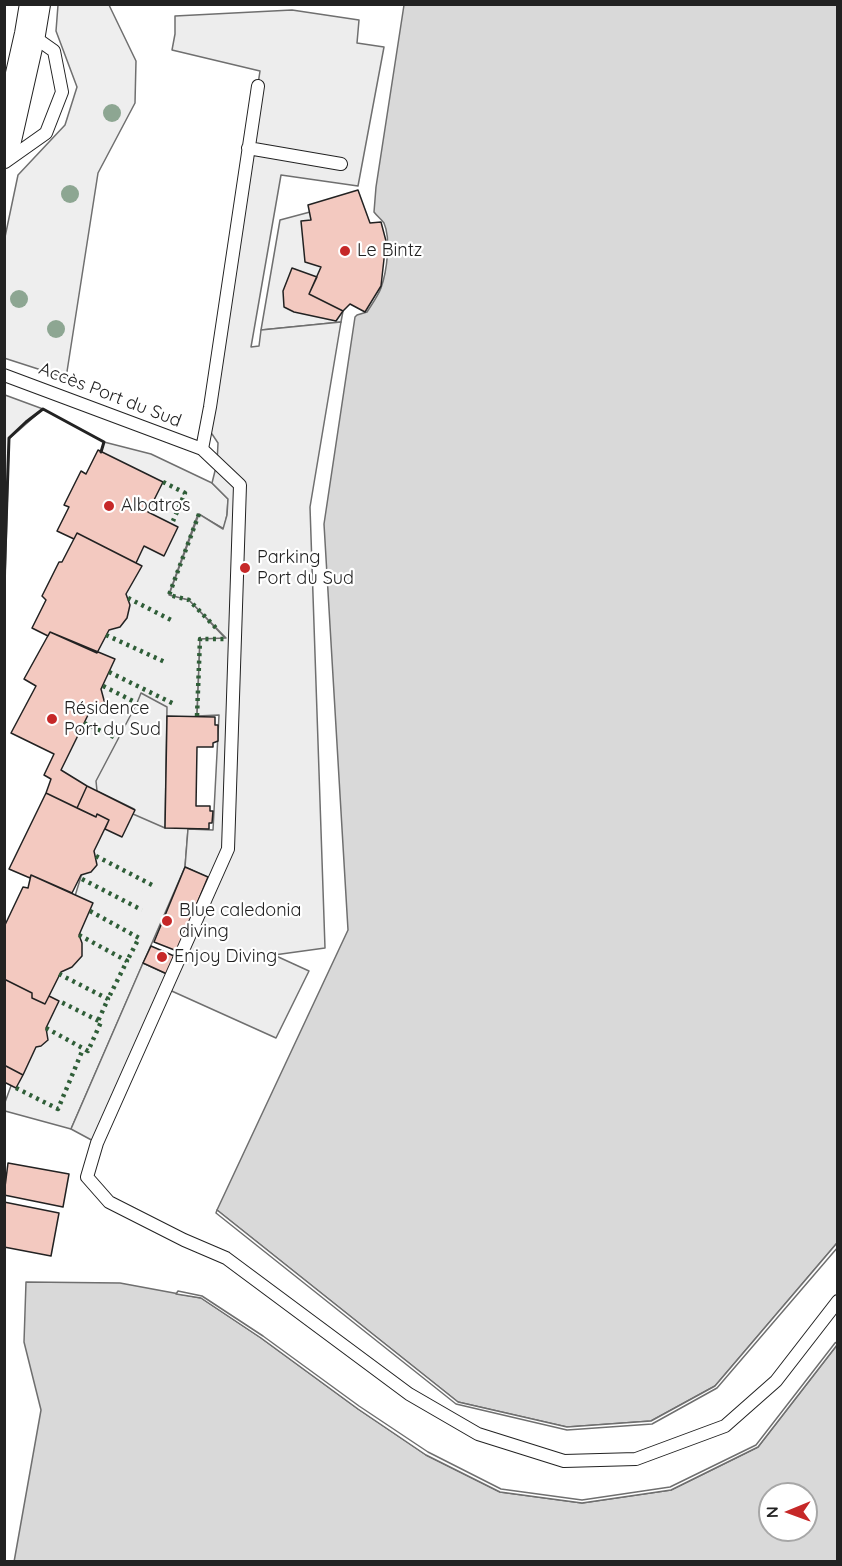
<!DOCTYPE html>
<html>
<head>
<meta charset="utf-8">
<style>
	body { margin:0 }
	#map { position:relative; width:842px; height:1566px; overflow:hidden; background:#fff; font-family:Quicksand,sans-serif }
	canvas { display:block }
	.frame { position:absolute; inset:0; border:6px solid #222; pointer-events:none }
	.north { position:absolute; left:758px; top:1482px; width:60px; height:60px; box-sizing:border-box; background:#fff; border:2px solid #a7a7a7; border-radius:50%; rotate:269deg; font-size:16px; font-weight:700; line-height:24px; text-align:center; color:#222 }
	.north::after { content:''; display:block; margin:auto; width:21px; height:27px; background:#c62828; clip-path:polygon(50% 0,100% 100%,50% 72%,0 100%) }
</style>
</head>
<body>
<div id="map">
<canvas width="842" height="1566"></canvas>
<div class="frame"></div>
<div class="north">N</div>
</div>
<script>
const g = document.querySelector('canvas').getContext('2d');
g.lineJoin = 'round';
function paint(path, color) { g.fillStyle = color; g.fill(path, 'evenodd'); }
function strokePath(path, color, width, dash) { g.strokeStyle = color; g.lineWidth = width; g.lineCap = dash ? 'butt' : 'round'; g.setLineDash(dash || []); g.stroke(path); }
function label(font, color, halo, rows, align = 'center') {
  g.font = font + ' Quicksand,sans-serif'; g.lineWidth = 4.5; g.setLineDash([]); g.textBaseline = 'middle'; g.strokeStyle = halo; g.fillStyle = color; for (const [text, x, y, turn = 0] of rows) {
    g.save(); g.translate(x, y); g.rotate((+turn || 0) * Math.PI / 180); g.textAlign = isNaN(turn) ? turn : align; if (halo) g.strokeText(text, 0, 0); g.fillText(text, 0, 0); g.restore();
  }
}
const green = new Path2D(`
	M58,5H109L136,61L135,103L98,173L66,378L4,358L5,237L18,175L65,125L77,87L56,31Z
	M310,212L343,311L341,322L261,330L280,220Z
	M5,395L43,409L9,439L5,585Z
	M104,442L151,454L212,483L228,499L227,515L224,529L198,514L169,594L189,600L226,639H200L197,716L185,867L71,1129L5,1111L4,1105L47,987L103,805L60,775L101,452Z`);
paint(green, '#eee');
strokePath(green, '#6f6f6f', 1.5);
const parking = new Path2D(`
	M292,10L359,20L357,43L384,47L358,186L281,175L251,347L259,346L261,330L341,322L310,507L325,948L274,955L309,971L276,1038L165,988L97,1143L71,1129L143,963L167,974L207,877L185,867L188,829L213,830L219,715L197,716L200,639L226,638L189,600L169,595L199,514L223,529L227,515L228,499L212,483L217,463L218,443L212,434L205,431L260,71L172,50L175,34V16Z
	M141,693L167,707L165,828L133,814L134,809L97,791L96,781L137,703Z`);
paint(parking, '#ededed');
strokePath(parking, '#6f6f6f', 1.5);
const water = new Path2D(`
	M404,5H837V1243L715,1386L651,1421L567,1427L458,1402L217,1210L348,930L324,524L355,317L357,315L367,312C372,304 378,296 381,288C387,271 391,239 384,223C381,219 377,216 374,212L376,187Z
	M26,1282L120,1283L201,1298L261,1338L358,1409L426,1455L500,1492L582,1503L671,1490L758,1447L837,1345V1561L14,1562L41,1410L24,1342ZM770,1494H806V1530H770Z`);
paint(water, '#d9d9d9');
strokePath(water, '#6f6f6f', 1.5);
const pier = new Path2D(`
	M217,1210L458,1402L567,1427L651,1421L715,1386L837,1243L838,1247L717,1388L652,1424L567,1430L456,1404L216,1213Z
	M178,1291L202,1296L263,1336L359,1406L428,1452L501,1489L582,1500L670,1487L756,1445L835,1343L837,1342V1345L758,1447L671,1490L582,1503L500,1492L426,1455L358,1409L261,1338L201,1298L176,1294Z`);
paint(pier, '#fff');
strokePath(pier, '#6f6f6f', 1.5);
const building = new Path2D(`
	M358,190L370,223L381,222L386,241L381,286L365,312L350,304L343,311L309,294L321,267L305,262L301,221L311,220L308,205Z
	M292,268L317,277L309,294L343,311L336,321L294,312L284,307L283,291Z
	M98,450L163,482L148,512L178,527L164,556L144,546L136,563L77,533L74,539L57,531L69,507L64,505L81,471L86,474Z
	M77,533L142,566L126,594L130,605L127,618L120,627L109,630L97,653L50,632L48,636L32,628L46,600L42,596L59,562H62Z
	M50,632L115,659L101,689L105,704L96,712L88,715L61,770L87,786L77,808L46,793L51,779L44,775L54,754L11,733L36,686L24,679Z
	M167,716L215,717V725H218V741L213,743V747H197L196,806H210V811H213L212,823H209V829L165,828Z
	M87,786L135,810L122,837L105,829L109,820L97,814L96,817L77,808Z
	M46,793L96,817L97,814L109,820L94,851L97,865L91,872L81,875L72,893L31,875L30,878L9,869Z
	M185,867L208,877L177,951L154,942Z
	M31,875L93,903L79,935L82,943V956L72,967L61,972L45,1004L32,998V993L4,979V927L23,887L28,888Z
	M151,946L174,956L167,974L143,963Z
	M4,979L32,993V998L45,1004L49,996L59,1001L46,1028L48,1040L41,1046L36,1047L23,1075L4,1065Z
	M4,1065L23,1075L16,1088L4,1082Z
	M8,1163L69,1174L63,1207L4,1195Z
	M4,1202L59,1213L51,1256L4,1247Z`);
paint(building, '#f3c9c0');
strokePath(building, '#222', 1.5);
const service = new Path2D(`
	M248,148L341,164
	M5,162L46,133L62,92L54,51L30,34
	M4,375L202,449L240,485L228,849L97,1143L87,1177L109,1202L184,1240L226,1258L409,1394L478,1434L564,1461L636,1459L725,1426L776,1381L838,1301
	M202,449L210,407L258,86`);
const tertiary = new Path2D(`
	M4,149L30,34L35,4`);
strokePath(service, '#222', 14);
strokePath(tertiary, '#222', 32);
strokePath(service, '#fff', 12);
strokePath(tertiary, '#fff', 30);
strokePath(new Path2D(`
	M163,482L185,493L173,521
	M199,514L169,595L189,600L216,628
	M128,598L173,621
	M106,635L167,663
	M109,672L174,704
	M103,686L137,703
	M197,716L200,639H227
	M84,723L118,739
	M96,856L154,886
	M82,879L142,910
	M90,911L139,938L127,961
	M79,935L127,961L108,999
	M59,974L108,999L98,1021
	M46,1028L88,1051L101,1022L59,1001
	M16,1088L58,1109L83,1049`), '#2f5e38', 4.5, [3, 4.5]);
strokePath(new Path2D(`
	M4,585L9,438L26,422L43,409L104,442L101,452`), '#222', 3);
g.fillStyle = '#8da692';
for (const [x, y] of [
	[112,113],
	[70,194],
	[19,299],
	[56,329]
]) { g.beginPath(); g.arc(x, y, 9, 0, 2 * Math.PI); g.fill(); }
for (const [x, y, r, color] of [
	[345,251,6,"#c62828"],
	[109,506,6,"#c62828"],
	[245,568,6,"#c62828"],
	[52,719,6,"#c62828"],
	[167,921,6,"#c62828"],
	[162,957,6,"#c62828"]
]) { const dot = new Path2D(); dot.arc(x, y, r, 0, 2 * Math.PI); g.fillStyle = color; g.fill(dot); strokePath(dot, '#fff', 2); }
label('18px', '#222', '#fff', [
	["Le Bintz",357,251],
	["Albatros",121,506],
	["Parking",257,558],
	["Port du Sud",257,579],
	["Résidence",64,709],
	["Port du Sud",64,730],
	["Blue caledonia",179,911],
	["diving",179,932],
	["Enjoy Diving",174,957]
], 'left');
label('18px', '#222', '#fff', [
	["Accès Port du Sud",110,395,21]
]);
</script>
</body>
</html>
